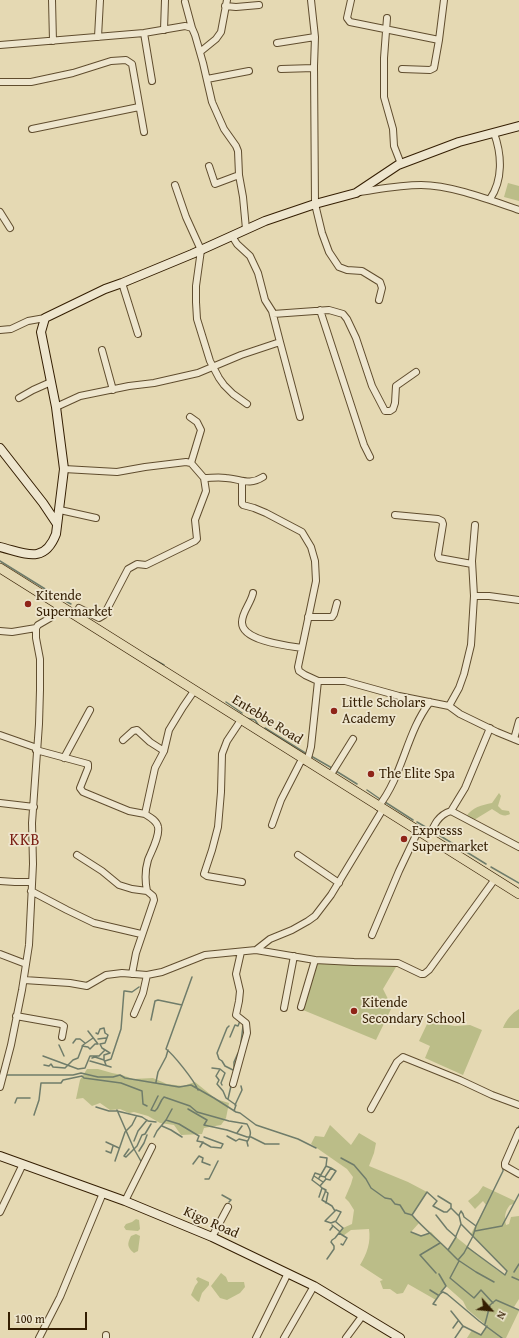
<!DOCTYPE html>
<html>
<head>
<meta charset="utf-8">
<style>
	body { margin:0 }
	#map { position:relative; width:519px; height:1338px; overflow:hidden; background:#e5d9b3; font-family:"Gentium Book Plus",serif }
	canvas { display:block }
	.north { position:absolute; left:471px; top:1290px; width:40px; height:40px; -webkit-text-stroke:3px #eee6ce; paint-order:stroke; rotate:117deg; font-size:11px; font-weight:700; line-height:16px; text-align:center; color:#341e02 }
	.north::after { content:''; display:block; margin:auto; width:14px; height:18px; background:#341e02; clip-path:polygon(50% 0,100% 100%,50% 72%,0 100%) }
	.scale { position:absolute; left:8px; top:1312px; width:79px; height:18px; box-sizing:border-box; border:2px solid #341e02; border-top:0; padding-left:5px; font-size:12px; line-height:14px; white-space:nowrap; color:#341e02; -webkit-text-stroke:3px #eee6ce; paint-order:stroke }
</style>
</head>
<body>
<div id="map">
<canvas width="519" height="1338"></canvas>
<div class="north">N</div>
<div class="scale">100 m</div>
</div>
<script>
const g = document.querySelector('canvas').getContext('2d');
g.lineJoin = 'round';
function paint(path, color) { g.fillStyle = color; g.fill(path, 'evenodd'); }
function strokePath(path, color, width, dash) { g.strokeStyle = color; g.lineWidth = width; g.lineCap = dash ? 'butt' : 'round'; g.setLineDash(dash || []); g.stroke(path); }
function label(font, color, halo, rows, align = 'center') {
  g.font = font + ' "Gentium Book Plus",serif'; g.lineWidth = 3.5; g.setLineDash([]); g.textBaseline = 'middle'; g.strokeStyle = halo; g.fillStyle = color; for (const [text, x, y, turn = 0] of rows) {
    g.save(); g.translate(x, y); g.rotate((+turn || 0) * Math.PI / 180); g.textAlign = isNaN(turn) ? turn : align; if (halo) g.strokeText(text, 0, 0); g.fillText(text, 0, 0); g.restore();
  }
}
paint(new Path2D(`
	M508,183L519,186V201L504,197Z
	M499,793L501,796L498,806L502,810L509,811L510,814C502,818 499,813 492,809L474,820L466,817C472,807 482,805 492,803Z
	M317,963L396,967L383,989L392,1007L376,1040L303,1010Z
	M519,1009V1028H503C506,1020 512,1013 519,1009Z
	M428,1022L455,1026L470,1025L482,1030L463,1075L425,1058L430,1046L419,1041Z
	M87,1069H98L112,1073L122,1075L133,1079L153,1078L167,1084L183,1086L195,1082L216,1099L229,1103L226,1118L221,1125L204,1128L202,1134L181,1135L174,1125L160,1123L148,1116L134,1112L129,1113L120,1109L110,1110L100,1103L92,1106L83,1098L76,1099L80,1080Z
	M330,1125L351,1145L359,1133L376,1143L374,1153L369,1166L408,1182L427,1192L412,1215L419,1223L411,1232L421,1236L431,1232L448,1250L456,1237L497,1270L505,1275L507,1271L471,1234L486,1205L483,1201L475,1209L468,1201L478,1193L483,1186L515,1201L513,1204L510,1205C505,1211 504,1217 506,1225L509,1224L511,1217L519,1216V1299L514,1307L519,1311L506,1338H467L472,1330L481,1335L487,1326L467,1309L463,1301L446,1286L436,1300L408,1284L403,1293L397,1294L390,1289H383L380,1281L383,1280L360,1265C367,1254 371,1242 369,1229L351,1230L343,1236L339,1233L343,1228L352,1224L354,1210L349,1202L345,1198L351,1184L353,1177L347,1169L311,1144L315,1136L324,1137Z
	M136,1219L139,1220L140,1229L138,1231L126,1230L124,1227L126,1224L132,1222Z
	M136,1234L140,1236L138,1251L134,1253C127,1247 127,1244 131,1236Z
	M221,1273L226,1277L228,1282H244L245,1287L240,1293L227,1300L220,1298L211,1286Z
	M198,1277L209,1282V1285L202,1293L199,1302L197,1301L191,1295L195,1286L198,1282L196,1279Z`), '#bbbd88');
strokePath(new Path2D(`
	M0,561L50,592
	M52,594L71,604
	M81,613L92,621
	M146,655L164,665
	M226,702L242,713
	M246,718L255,720L259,726
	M265,728L307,754
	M311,756L332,768
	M336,771L357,784
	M367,790L380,799
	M385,802L413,820
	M417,822L429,829
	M434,832L486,864
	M491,867L519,883
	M192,977L166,1049C173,1054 194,1080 198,1090
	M151,1020L155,1001L158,1000L182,1005
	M229,1026L227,1028L217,1053L219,1059L222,1061L225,1066L233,1070
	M96,1033L98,1034L100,1029L104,1028L105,1033L108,1035L105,1043L100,1044L102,1048L110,1053L104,1055V1060L106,1065
	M230,1037L235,1025L238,1026L240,1021
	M98,1039L106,1038
	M73,1043L76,1039H80L85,1043
	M59,1045L64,1056
	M82,1046L88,1047L90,1049L95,1044H98L88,1031
	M240,1050L243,1026
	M43,1056L78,1069L85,1068L90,1056H99L105,1050
	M92,1058L95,1057L104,1060
	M90,1061L111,1067
	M105,1061L111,1059L121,1029L124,991H125L132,992L139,987
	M44,1065L49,1066L51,1064L53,1067L65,1068L73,1060L78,1058L83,1045L93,1038
	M212,1068L220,1069
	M234,1069V1062L238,1053
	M7,1075H73L81,1073L98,1077H113L120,1075L125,1078L179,1087L191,1085L214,1098L236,1112L240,1113L256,1125L298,1139L316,1148
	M82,1076L84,1078L121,1083L142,1091L143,1104L147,1106
	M156,1082L158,1072L166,1057L168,1050
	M222,1085L221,1083L225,1073L220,1069L216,1076L219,1080L217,1084L223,1091L226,1098L236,1105L234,1111
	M158,1096L151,1110L155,1111C160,1107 159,1102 164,1097L190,1106L197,1112L229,1121L247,1124C251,1131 252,1134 247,1142L248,1146
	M228,1099L231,1086
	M15,1103L17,1098H30
	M235,1105L242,1090L241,1086
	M96,1107L109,1111H117L142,1117L148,1121L156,1122
	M188,1109L207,1120L204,1125L227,1130L247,1137H251L265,1144H279
	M117,1110L134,1149L142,1163
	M34,1115L39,1100L41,1083H61L63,1080L82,1076
	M166,1120L179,1124L199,1136L197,1141L202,1142L211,1147L221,1148L223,1144L204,1137
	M162,1126L171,1130L182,1137
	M517,1130L519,1126
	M237,1133L242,1126
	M227,1136L236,1141L239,1139L247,1141
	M154,1137L157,1131L166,1120L172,1109
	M134,1141L138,1131L147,1120
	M106,1142L119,1148
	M200,1147L203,1142
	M129,1149L124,1156L126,1157L137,1146L142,1135L145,1134L151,1124
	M106,1151L111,1153L113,1146
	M139,1151L144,1143L147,1135
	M341,1158L354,1165L366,1179L371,1188L385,1198L391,1199L395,1204L400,1205L405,1213L412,1215C422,1227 437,1239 448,1250
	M115,1161L125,1132L132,1125L136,1117
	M193,1164L199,1156L203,1158L202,1162L210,1165
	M314,1176L323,1182
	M321,1176L325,1177L326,1179L330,1180L336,1171L331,1168
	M325,1177L331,1168L326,1166
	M319,1178L326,1166L327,1158L320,1157
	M205,1179H209L218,1161
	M320,1186L312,1180L315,1173L321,1175
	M322,1188L320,1186L326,1179
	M325,1191L328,1193L326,1203
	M222,1195L231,1200L229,1202
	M438,1196L451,1204V1208L459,1216
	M319,1197L322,1188L326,1190L322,1200L332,1206L335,1211
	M336,1210L341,1212L336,1221L331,1223L325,1221Z
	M461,1211L463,1214L464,1217L476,1226
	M412,1215L427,1192L437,1201L433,1206L444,1212H447L451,1208
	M436,1215L447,1229L456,1237L448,1250L458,1260L464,1253L473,1236L476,1226L503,1171V1167
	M461,1224L507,1271L505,1275L467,1247
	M332,1225L339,1231
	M330,1230L333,1226
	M475,1231L502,1226L519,1194
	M411,1232L421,1236L430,1233
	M339,1233L347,1238L343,1245L341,1244
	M456,1236L461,1224L459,1215L461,1211
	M327,1259L334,1249V1246L331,1242L332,1240L335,1238L343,1228L336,1222
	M458,1260L476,1272L494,1282
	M459,1261L450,1278L474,1298L481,1290L493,1303
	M514,1272L519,1264
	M436,1273L420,1255L440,1243
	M439,1274L446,1286L441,1292
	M512,1277L519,1280
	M430,1290L438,1295
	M436,1305L433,1304L440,1294L443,1292L447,1294L479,1321L502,1338
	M451,1311L463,1326L481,1335L487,1326
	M485,1324L490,1305L496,1300L519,1310
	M453,1328L458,1321
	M455,1338L463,1326`), '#6f7c6a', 1.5);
const street = new Path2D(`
	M52,0L53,41
	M311,0L315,37L314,66L315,204L322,233L329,252L339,267L347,270L362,271L380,282L382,288L379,300
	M351,0L347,18L350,22L439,40
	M185,2L192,28
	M225,6L236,7L259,5
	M387,18L384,58V97L393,129L394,146L401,164
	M164,30L165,0
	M144,33L152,81
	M98,37L100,0
	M277,43L315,37
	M0,45L144,33L185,26L192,28L195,35L203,63L212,102L224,129L236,146L238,151L239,175L243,197L246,229
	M200,52L216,39L221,32L227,0
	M281,69L314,68
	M402,69L430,70L434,68L439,40L444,0
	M207,79L249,71
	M0,82H31L73,73L111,61L126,60L132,64L144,132
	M32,129L139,107
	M209,166L215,184L239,175
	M175,185L186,217L201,250L196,286V302L197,319L210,361L219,378L224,385L233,394L247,404
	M359,192C380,189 400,185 421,185C451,185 490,200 519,210
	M490,199C503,180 502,155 494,133
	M0,212L10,228
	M232,236L237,244L250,256L258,273L265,300L272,311L280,342L300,417
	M122,283L138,334
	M320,310L364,445L370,457
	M273,314L329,310L343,314L347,319L356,338L372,386L385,411H390L393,409L395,403L396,386L416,372
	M0,330L11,329L28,321L45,318
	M102,350L113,390
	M19,398L33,390L51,382
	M56,407L80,396L129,386L154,383L198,373L241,355L280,342
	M190,417L197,422L201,430L191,463
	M64,469L117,472L145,467L186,462L191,463L204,478C211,478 219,477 226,478C241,479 249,486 263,477
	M242,481V504L243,505L254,508L266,513L302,532L311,547L315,561L316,581L298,667L299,671L305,675L318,681H345L399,696L449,706L460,714L497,732L519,741
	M60,510L96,518
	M395,515L438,519L442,521L443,524L438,555L439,558L472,564
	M253,593C251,603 242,612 242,622C241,641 288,646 302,648
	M474,596H489L519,600
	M75,616L79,608L99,618L104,615L128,569L137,564L146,565L195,541L197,539L195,520L206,491L204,478
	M308,617H332L334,614L337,603
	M0,631L12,632L36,628
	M449,706L459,688L464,674L471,645L474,596L472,561L475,525
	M241,720L227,741L222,754L221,792L218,827L212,850L204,874L207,876L242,882
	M0,735L37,748
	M514,739L519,721
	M123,740L133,731L137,730L150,742L164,751
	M36,750L88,764V768L80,788L83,792L129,811L145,814
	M64,758L90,710
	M307,762L311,747L318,681
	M330,776L353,739
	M0,803L34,807
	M378,807C403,776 406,733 430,702
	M451,811L465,788L490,728
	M272,825L281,800L302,759
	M429,837C434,825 438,815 451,811L519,847
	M77,855L102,871L119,885L132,889L147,891
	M298,855L339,883
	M0,881L15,882H32
	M31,891L67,910L94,923L141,934
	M372,935L399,871L418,831
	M256,950L315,960L354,962L398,963L421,974H424L429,970L495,879
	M0,954L26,964
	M132,974L136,953L154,900L153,896L147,891C145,881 145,870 148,860C151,852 160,836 158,827C157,821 150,817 145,814L155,768L164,751L169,730L183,707L194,691
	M24,980L70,983L87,986L106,975L122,973L147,975L162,972L205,955L256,950L270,939L292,930L308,921L315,916L331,895L383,809
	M301,1007L315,960
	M284,1008L294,956
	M134,1014L143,993L147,975
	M16,1016L61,1024L64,1026L62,1037
	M233,1084L247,1033L246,1023L236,1015L239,1001L240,991L236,974L241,952
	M0,1087L11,1045L22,990L29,945L33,864L32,823L39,724L40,690V659L36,638V628L38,625L50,618L59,606
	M371,1109L397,1062L403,1057L460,1080L492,1095L519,1105
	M519,1131L505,1163V1166L519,1174
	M125,1201L152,1147
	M0,1212L23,1164
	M212,1237L228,1207
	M39,1338L60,1297L103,1193
	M106,1338V1335
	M256,1338L288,1273
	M284,1338L314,1286
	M346,1338L363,1315`);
const secondary = new Path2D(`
	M0,448L43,503L57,524
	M0,547C25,553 44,565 56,534L64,469L56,407L41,332L45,318L105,289L122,283L192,254L265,221L315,204L356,193L398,165L459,142L519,126
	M0,1156L125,1201L212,1237L314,1286L400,1338`);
const primary = new Path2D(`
	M0,568L519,894`);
strokePath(street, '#604d2e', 8);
strokePath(secondary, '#341e02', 10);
strokePath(primary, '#341e02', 10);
strokePath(street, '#eee6ce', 6);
strokePath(secondary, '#eee6ce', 8);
strokePath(primary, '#e5d9b3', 9);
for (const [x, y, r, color] of [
	[28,604,4,"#8f2418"],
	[334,711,4,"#8f2418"],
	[371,774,4,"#8f2418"],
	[404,839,4,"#8f2418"],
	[354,1011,4,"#8f2418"]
]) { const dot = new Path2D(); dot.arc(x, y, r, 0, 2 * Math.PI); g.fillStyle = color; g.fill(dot); strokePath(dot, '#eee6ce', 1.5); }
label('14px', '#341e02', '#eee6ce', [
	["Kitende",36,596],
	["Supermarket",36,612],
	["Little Scholars",342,703],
	["Academy",342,719],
	["The Elite Spa",379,774],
	["Expresss",412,831],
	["Supermarket",412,847],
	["Kitende",362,1003],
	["Secondary School",362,1019]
], 'left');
label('14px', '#341e02', '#eee6ce', [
	["Entebbe Road",267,720,32],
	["Kigo Road",211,1223,24]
]);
g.letterSpacing = '1px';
label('16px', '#7a1f14', '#eee6ce', [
	["KKB",25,841]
]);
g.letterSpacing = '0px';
</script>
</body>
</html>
